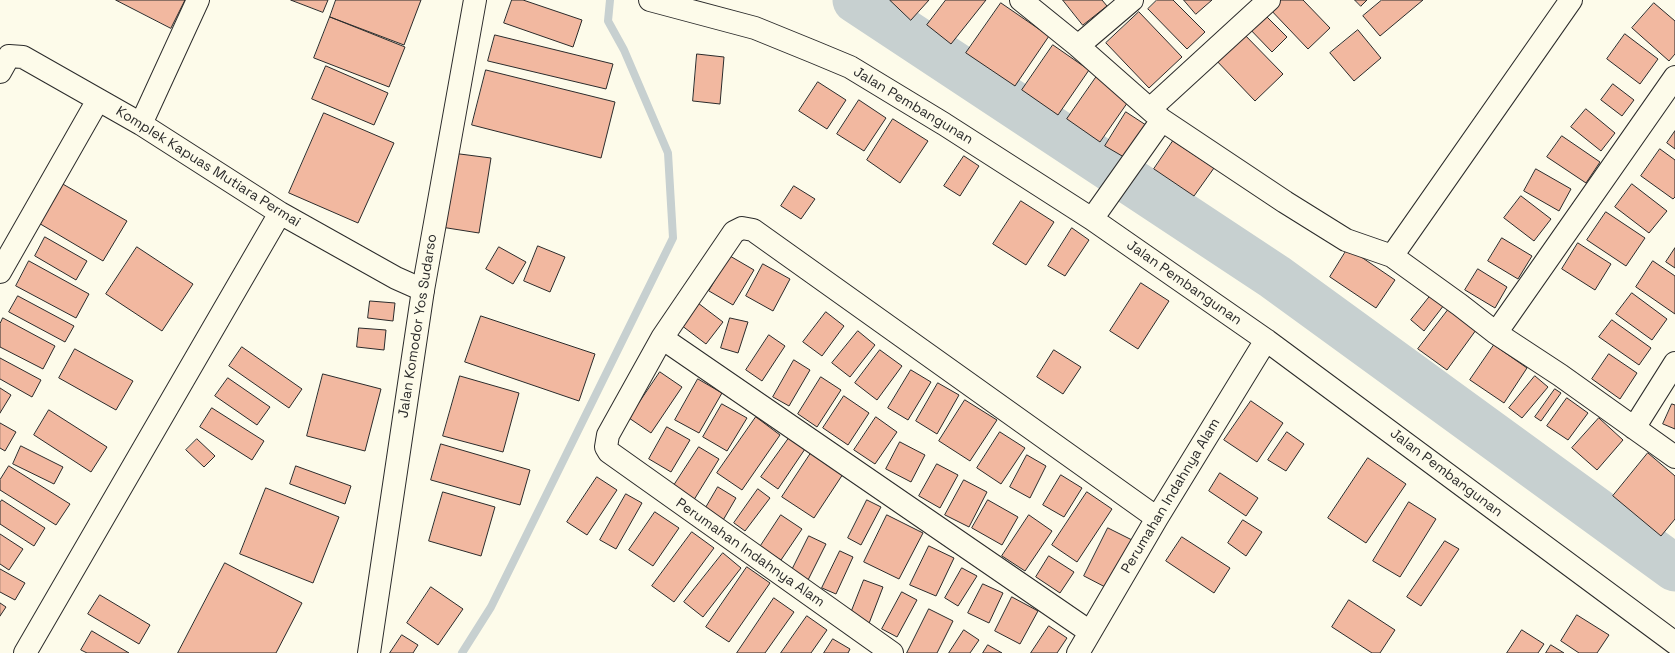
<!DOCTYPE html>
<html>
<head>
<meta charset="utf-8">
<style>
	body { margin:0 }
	canvas { display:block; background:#fdfbea }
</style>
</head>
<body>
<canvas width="1675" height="653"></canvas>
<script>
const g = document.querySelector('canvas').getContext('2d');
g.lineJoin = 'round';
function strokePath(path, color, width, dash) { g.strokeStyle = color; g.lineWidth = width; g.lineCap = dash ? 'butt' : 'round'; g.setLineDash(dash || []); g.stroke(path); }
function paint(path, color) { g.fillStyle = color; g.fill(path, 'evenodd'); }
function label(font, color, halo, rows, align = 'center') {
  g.font = font + ' "Space Grotesk",sans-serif'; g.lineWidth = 3; g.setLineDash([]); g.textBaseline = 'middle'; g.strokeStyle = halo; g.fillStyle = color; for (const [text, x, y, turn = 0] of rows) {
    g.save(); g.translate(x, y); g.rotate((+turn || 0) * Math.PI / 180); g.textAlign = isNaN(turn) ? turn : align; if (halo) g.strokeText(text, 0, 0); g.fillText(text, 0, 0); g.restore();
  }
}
strokePath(new Path2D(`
	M462,653L491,607L673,238L668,153L624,50L608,21L610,0`), '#c7d0d0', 8);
strokePath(new Path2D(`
	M856,0L1275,277L1675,568`), '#c7d0d0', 47);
const building = new Path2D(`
	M116,0H185L171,28Z
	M291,0H328L323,12Z
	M336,0H421L404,45L330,17Z
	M512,0H523L582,20L573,47L504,23Z
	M890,0H929L911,20Z
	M946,0H986L951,44L927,25Z
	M1063,0H1102L1107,6L1083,25Z
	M1157,0H1173L1205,32L1187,49L1148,9Z
	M1184,0H1212L1196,14Z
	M1273,0H1303L1330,28L1308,49L1267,6Z
	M1355,0H1367L1361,6Z
	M1382,0H1423L1380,36L1363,16Z
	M1001,3L1049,36L1015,86L966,53Z
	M1654,3L1675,21V54L1669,61L1632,28Z
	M1260,10L1287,37L1272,52L1245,24Z
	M1139,12L1182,57L1149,88L1106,43Z
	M330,17L405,47L389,87L314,58Z
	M1358,30L1381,58L1354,81L1330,53Z
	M1241,31L1283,74L1255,101L1214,58Z
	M1625,34L1658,59L1640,84L1607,59Z
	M495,35L613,64L606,89L488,61Z
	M1053,45L1089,70L1058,115L1022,90Z
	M697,54L724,57L720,104L693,101Z
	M326,66L388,93L374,125L312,99Z
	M486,70L615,102L601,158L472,125Z
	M1097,76L1130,99L1100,142L1067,119Z
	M818,82L846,100L827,129L799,111Z
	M1613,84L1634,100L1622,116L1601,100Z
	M859,100L886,118L864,151L837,134Z
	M1586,109L1615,133L1601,151L1571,127Z
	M1126,112L1149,127L1129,160L1105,146Z
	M324,113L394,143L358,223L289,193Z
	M893,119L928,141L900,183L867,160Z
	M1675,131V149L1667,143Z
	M1562,136L1600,162L1586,183L1547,157Z
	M1173,141L1214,168L1194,196L1154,169Z
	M1660,149L1675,160V197L1673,199L1641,176Z
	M452,153L491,158L479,233L441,227Z
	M964,156L979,166L960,196L944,186Z
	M1536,169L1571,189L1559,211L1524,191Z
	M61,183L127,221L103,261L37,222Z
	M1632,184L1667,211L1649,233L1615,207Z
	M794,186L815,199L801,219L781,206Z
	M1521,196L1551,219L1534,241L1504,218Z
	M1021,201L1054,222L1026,265L993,244Z
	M1606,212L1645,238L1626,266L1587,240Z
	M1072,228L1089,240L1065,276L1048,266Z
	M45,237L87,261L76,280L35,256Z
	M1502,238L1532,256L1518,279L1488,261Z
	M1578,243L1611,264L1595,290L1562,269Z
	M538,246L565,257L550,292L524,281Z
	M137,247L193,284L162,331L106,294Z
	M499,247L526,262L513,284L486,269Z
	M1348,248L1395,280L1376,308L1330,277Z
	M1675,248V268L1666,262Z
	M730,256L754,270L733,305L709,291Z
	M29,261L89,294L76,318L16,286Z
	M1653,261L1675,276V314L1636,287Z
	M763,264L790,279L773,311L746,296Z
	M1478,269L1507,287L1495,308L1465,290Z
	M1141,283L1169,301L1138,349L1110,331Z
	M1632,293L1667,319L1652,340L1616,314Z
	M1431,295L1444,305L1424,331L1411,320Z
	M18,296L74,326L65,342L9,312Z
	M370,301L395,303L393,321L368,318Z
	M698,303L723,322L706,344L681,325Z
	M1448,310L1476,330L1447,370L1418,349Z
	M826,312L844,326L822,356L803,342Z
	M481,316L595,354L579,401L465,362Z
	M3,318L55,346L43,369L0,347V324Z
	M730,318L748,322L738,353L721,348Z
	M1612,320L1651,348L1639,365L1599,337Z
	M359,328L386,330L384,350L357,347Z
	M858,331L875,345L850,377L832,363Z
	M769,335L785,346L762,381L746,370Z
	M1494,345L1527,368L1504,403L1470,380Z
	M242,347L302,389L289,408L229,366Z
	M75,349L133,381L116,410L59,378Z
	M880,350L902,366L877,400L855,383Z
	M1054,350L1081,367L1063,394L1037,377Z
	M1609,354L1637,373L1620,399L1592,379Z
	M0,358L41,380L32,397L0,379Z
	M794,360L810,370L789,406L773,397Z
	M911,370L931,382L908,420L888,408Z
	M660,372L682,387L651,433L629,418Z
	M323,374L381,389L365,451L307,436Z
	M460,376L519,393L503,452L443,436Z
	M1535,376L1548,387L1522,418L1509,408Z
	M821,377L841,390L817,427L798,414Z
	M228,378L270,407L257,425L215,396Z
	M698,379L722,393L699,433L675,420Z
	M938,383L959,395L937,434L916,421Z
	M0,388L11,395L0,413Z
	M1555,389L1561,393L1541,421L1535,417Z
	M844,396L869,413L848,445L823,428Z
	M1567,398L1588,413L1568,440L1547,426Z
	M965,400L997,420L970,461L939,441Z
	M1251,401L1283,423L1257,462L1224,440Z
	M722,404L747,418L727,451L703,437Z
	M1672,404L1675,405V429L1663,424Z
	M212,408L264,441L252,460L200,427Z
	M49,410L107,447L91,472L34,435Z
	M756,417L780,435L742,490L717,473Z
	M876,417L897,432L875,464L854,450Z
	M1599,418L1623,440L1597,470L1572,448Z
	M0,423L16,432L5,451L0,448Z
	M667,427L690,440L671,472L649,459Z
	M1000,432L1025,448L1001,484L977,468Z
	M1287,432L1304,444L1286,471L1268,460Z
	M789,438L805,449L778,489L761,477Z
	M197,439L215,456L204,467L186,450Z
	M900,442L925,455L911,482L886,469Z
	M441,444L530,470L520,505L431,480Z
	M21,446L63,467L54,484L13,464Z
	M699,447L719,459L692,503L671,490Z
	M811,453L843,474L814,518L782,497Z
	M1648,453L1675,476V519L1661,536L1613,496Z
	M1027,455L1046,466L1030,498L1010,487Z
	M1368,458L1406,484L1366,543L1328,518Z
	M937,464L958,475L940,508L919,496Z
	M9,466L70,504L56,525L0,490V480Z
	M296,466L351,486L345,504L290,484Z
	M1220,473L1258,498L1246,516L1209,491Z
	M1061,475L1082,488L1064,517L1043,505Z
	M597,477L617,490L587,535L567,522Z
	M964,480L987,492L969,527L945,515Z
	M718,487L736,498L722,522L704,511Z
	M266,488L339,517L313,583L240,554Z
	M758,489L770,498L745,531L734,523Z
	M443,492L495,507L481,556L429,541Z
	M1087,492L1112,509L1077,562L1052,545Z
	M626,494L642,503L616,549L600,540Z
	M2,500L45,528L34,546L0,524V503Z
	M867,500L881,507L861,545L848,538Z
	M988,500L1018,517L1002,545L972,528Z
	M1409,502L1436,519L1400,577L1373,561Z
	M655,512L679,528L653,566L629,550Z
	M781,515L802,529L781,560L760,547Z
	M887,515L923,533L899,579L864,562Z
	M1029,515L1052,531L1025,571L1002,556Z
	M1243,520L1262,532L1246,556L1228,543Z
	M1108,528L1134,541L1109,589L1084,576Z
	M692,532L714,548L674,602L652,586Z
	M0,534L23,549L9,570L0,564Z
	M809,536L826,544L808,580L791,572Z
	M1182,537L1230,568L1214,593L1166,561Z
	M1445,541L1459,549L1421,606L1407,597Z
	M929,546L954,558L936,596L910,585Z
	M840,551L853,557L836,594L822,588Z
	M723,553L741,568L703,617L684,602Z
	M1049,556L1074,572L1060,593L1036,577Z
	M225,563L302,603L276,653H178Z
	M747,567L770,583L729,642L706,627Z
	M962,568L977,576L958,606L945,598Z
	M0,569L25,583L15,600L0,592Z
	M864,580L883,587L868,626L849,618Z
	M983,584L1003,593L989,623L968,613Z
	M431,587L463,609L438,645L407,623Z
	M902,592L917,600L897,637L882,629Z
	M100,595L150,625L139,644L88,614Z
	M1012,597L1038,611L1020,644L995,631Z
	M774,598L794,612L765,653H737Z
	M1349,600L1395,630L1380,653H1372L1332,627Z
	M0,603L6,607L0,616Z
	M929,609L953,621L937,653H907Z
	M1577,615L1609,635L1597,653H1579L1561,641Z
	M807,616L827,630L811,653H781Z
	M1049,626L1067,638L1057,653H1031Z
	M964,630L979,640L970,653H949Z
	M1522,630L1544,644L1538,653H1507Z
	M92,631L129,653H87L81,650Z
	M402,635L418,645L413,653H390Z
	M833,639L850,649L848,653H824Z
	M988,645L1002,653H983Z
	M1551,645L1564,653H1546Z`);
paint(building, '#f2b8a0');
strokePath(building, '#2b2b2b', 1);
const minor = new Path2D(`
	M650,0L755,28L814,52L850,67L944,124L1092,219L1266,340L1675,643
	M1021,0L1078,46L1162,120L1285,202L1346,240L1392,256L1460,305L1496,333L1560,375L1675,457
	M1078,46L1132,0
	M0,72L9,56L23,57L141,124L280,213L396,278L423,290
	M1150,109L1269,0
	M141,124L198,0
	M1092,219L1162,120
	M1392,256L1571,0
	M0,272L98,100
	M1496,333L1675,77
	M662,338L1090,632
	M1634,428L1675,363
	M25,653L280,213
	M892,653L609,452L606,447L608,435L662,338L734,232L742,228L753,230L1157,518
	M1078,653L1157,518L1266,340`);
const tertiary = new Path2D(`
	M369,653L423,290L475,0`);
strokePath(minor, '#2b2b2b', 24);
strokePath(tertiary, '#2b2b2b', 24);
strokePath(minor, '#fdfbea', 22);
strokePath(tertiary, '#fdfbea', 22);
label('14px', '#2b2b2b', '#fdfbea', [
	["Jalan Pembangunan",913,106,31],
	["Komplek Kapuas Mutiara Permai",208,167,32],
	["Jalan Pembangunan",1184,283,35],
	["Jalan Komodor Yos Sudarso",418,326,-81],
	["Jalan Pembangunan",1446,473,37],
	["Perumahan Indahnya Alam",1171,496,-59],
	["Perumahan Indahnya Alam",750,553,35]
]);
</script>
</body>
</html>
